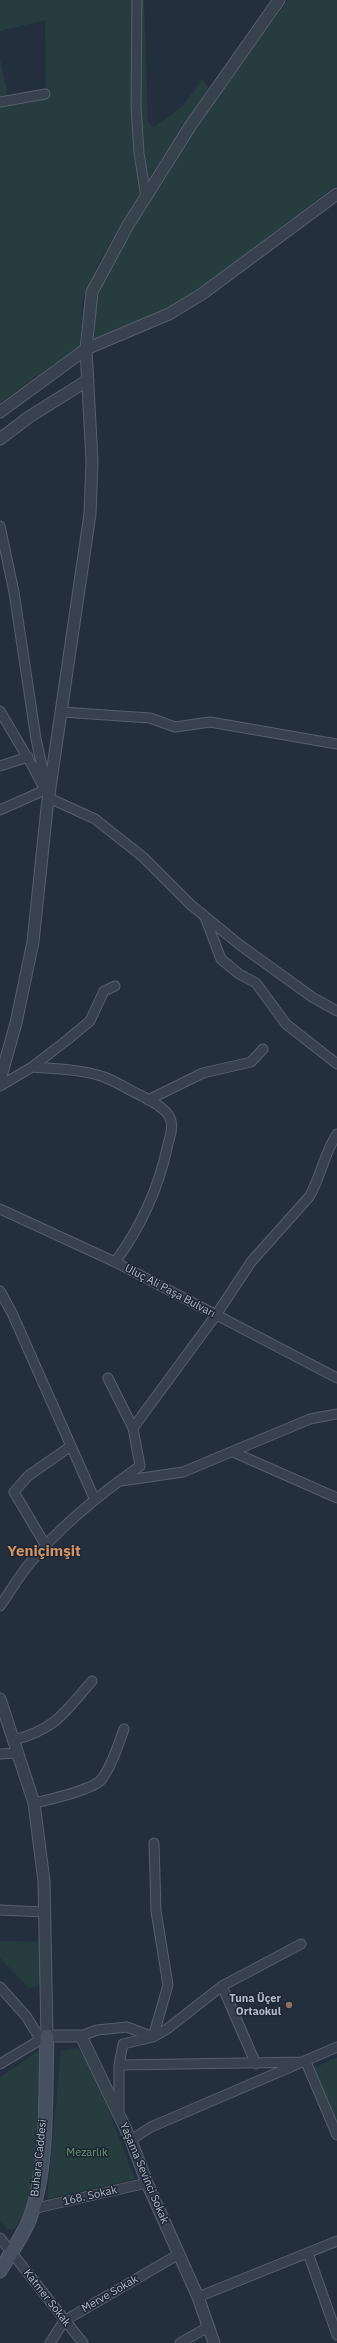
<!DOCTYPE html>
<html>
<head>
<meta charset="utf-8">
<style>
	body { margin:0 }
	canvas { display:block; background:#242f3e }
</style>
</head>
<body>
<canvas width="337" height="2343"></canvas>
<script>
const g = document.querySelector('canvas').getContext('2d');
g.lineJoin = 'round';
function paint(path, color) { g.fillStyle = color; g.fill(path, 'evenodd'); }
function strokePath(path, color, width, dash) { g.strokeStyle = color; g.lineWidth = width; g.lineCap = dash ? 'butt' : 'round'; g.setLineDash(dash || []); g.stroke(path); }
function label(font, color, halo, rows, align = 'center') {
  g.font = font + ' "IBM Plex Sans",sans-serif'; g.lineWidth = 3; g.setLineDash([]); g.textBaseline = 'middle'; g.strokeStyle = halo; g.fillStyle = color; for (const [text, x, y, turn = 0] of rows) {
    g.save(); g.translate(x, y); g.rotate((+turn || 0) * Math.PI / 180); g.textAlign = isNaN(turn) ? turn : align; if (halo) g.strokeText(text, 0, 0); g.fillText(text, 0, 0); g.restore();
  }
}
paint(new Path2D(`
	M0,0H133L141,190L98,264L82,302L80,345L0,403V105L48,95L49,92L46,89L45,20L0,31Z
	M140,0H144L148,122L154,127L182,107L202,80L209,88L148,179L146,176L140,121Z
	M288,0H337V185L180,303L94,341L96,304L104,279L140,218L215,100Z
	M0,59L8,96L0,98Z
	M0,1941L39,1942L41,1984L29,1988L0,1958Z
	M78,2048L94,2073L135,2179L47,2199L61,2051Z
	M40,2050L34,2185L27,2208L14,2229H7L0,2220V2077Z
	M337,2058V2122L313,2068Z`), '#263c3f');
const minor = new Path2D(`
	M137,0L136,106L139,153L146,197
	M0,102L45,94
	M0,526L14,592L36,739L46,785
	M0,711L33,767L49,798L95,819L143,857L191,905L240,945L312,997L337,1011
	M62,712L150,718L175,727L210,722L337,744
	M0,766L28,757
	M0,810L45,790
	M205,917L221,959L239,974L256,983L286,1024L337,1064
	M32,1067C56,1069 81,1069 104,1077C117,1082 129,1090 142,1096C151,1101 166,1108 170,1118C174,1126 170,1136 168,1144C159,1187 141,1227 115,1262
	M0,1086L32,1067L67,1040L90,1021L104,991L115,986
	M148,1100L203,1073L251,1062L263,1049
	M0,1209L115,1262L337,1378
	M0,1291L12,1313L95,1500
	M108,1378L133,1428
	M233,1452L337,1498
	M121,1481L183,1472L310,1419L337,1414
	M46,1546L14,1492L28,1476L71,1446
	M0,1606C10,1592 19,1576 30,1563C61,1525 100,1494 140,1466L133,1428L216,1315L251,1262L309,1197C321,1177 324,1153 337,1134
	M14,1740C56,1729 65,1712 92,1681
	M0,1754L18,1753
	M34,1803C49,1800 91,1790 101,1780C112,1766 118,1745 124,1729
	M0,1910L44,1912
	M222,1986L256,2064
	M0,1987L26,2016L41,2040
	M81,2036L97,2030L127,2027L153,2037L168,1985L156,1911L154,1843
	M0,2064L45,2037
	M119,2065L306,2062L337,2135
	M119,2114V2065L123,2044L153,2037L167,2029L222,1986L301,1944
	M131,2140L151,2127L337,2047
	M32,2209L147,2183
	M0,2238L83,2343
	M308,2253L337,2335
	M198,2297L337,2241
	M50,2343L64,2321L179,2254
	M180,2343L208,2327`);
const tertiary = new Path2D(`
	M0,412L86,349L169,314L202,294L337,194
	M0,439L29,417L88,380
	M0,1080L16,1023L33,942L47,808L90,514L92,461L86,349L92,292L128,225L191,125L279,0
	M0,1699L34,1803L44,1881L47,2036H81L131,2140L147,2183L198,2297L214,2343`);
const secondary = new Path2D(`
	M0,2271C10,2254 23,2236 30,2218C49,2167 45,2091 47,2036`);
strokePath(minor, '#565f6c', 11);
strokePath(tertiary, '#565f6c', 13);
strokePath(secondary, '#565f6c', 15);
strokePath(minor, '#38414e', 9);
strokePath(tertiary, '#38414e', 11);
strokePath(secondary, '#465061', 13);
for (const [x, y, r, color] of [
	[289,2005,4,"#8d6e63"]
]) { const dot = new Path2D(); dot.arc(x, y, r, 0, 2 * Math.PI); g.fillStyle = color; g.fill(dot); strokePath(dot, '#1d2633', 1.5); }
label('11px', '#b4bcc9', '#1d2633', [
	["Uluç Ali Paşa Bulvarı",170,1291,28],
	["Buhara Caddesi",39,2158,-84],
	["Yaşama Sevinci Sokak",144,2173,67],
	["168. Sokak",90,2196,-13],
	["Merve Sokak",110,2294,-30],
	["Katmer Sokak",47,2298,52]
]);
label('bold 11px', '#b4bcc9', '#1d2633', [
	["Tuna Üçer",281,1999],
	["Ortaokul",281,2012]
], 'right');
label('11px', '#6b9a76', '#1d2633', [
	["Mezarlık",87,2153]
]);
label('bold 15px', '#d59563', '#1d2633', [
	["Yeniçimşit",44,1552]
]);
</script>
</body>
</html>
